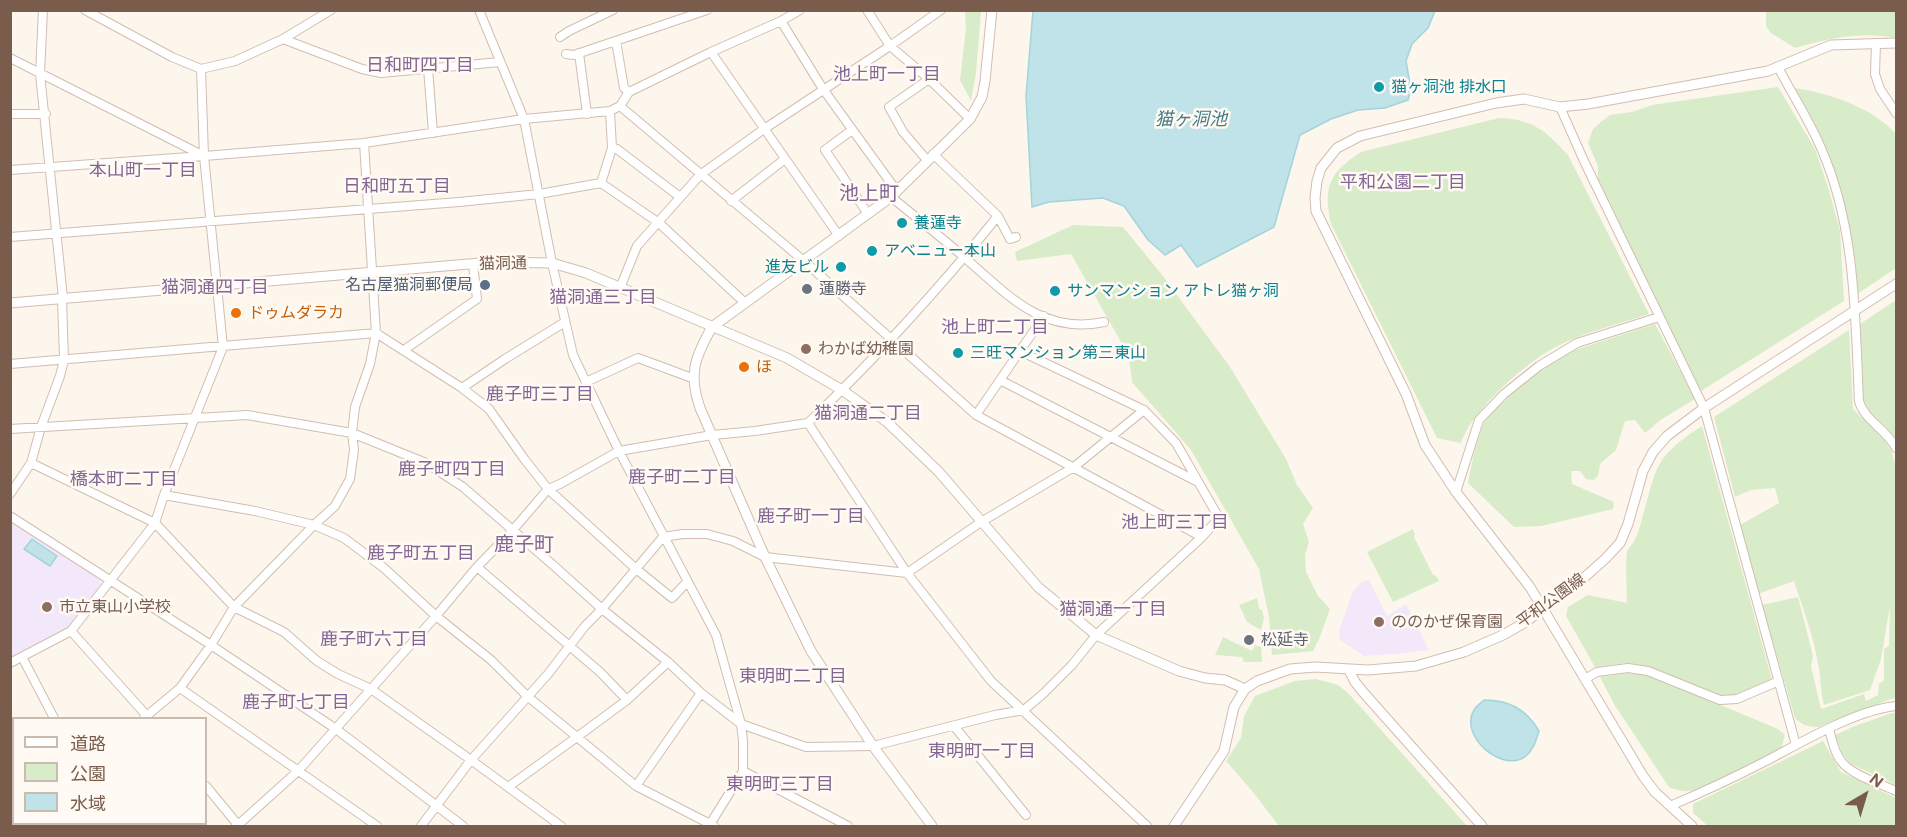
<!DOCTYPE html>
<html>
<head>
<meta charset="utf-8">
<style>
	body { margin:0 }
	#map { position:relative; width:1907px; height:837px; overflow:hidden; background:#fdf6ec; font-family:Figtree,"Noto Sans JP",sans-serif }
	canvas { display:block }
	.frame { position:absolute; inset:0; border:12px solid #7a5c4d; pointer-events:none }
	.legend { position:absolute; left:12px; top:717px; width:195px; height:108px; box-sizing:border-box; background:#fffaf3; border:2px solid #cabbb1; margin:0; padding:8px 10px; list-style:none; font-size:18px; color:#7a5c4d }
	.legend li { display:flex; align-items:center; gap:12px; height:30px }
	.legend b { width:30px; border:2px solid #cabbb1 }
	.north { position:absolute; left:1835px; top:765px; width:60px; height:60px; -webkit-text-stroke:4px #fffaf3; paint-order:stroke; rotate:38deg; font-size:16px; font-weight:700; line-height:24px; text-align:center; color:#7a5c4d }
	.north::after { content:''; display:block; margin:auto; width:21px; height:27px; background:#7a5c4d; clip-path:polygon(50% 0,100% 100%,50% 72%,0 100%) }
</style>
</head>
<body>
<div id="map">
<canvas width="1907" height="837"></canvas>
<div class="frame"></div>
<ul class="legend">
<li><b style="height:8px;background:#fff"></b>道路</li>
<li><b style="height:16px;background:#d8ecc9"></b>公園</li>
<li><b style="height:16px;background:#bfe3e8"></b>水域</li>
</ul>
<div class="north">N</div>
</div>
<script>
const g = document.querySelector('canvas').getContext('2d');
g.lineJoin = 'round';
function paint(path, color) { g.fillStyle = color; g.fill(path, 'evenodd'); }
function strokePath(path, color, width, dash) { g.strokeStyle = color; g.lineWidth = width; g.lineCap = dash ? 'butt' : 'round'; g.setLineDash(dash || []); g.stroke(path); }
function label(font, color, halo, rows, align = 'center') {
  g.font = font + ' Figtree,"Noto Sans JP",sans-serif'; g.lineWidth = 5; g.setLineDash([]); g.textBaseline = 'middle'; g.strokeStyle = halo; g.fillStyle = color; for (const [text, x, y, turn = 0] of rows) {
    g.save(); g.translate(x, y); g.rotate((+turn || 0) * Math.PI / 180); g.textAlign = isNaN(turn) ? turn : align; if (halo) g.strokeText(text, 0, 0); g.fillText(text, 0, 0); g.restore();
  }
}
paint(new Path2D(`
	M11,520L100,580L101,585L68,628L11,657Z
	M1369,580L1387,616L1406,604L1429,650L1396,654L1364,656L1339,639L1340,628L1353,591L1361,582Z`), '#f3e8fa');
paint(new Path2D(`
	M965,11H981L976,73L971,101L960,80L966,28Z
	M1766,11H1896V38C1862,31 1829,38 1795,48L1771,33L1766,26Z
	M1778,87L1815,149L1829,190L1840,231L1844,301L1701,391L1598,185V166L1588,143L1593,129L1602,121L1610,115L1632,112L1652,105Z
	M1794,88C1829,93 1872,107 1896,134V268L1856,295C1853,258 1850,220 1838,185C1828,153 1810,123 1795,93Z
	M1499,118C1533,119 1546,131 1568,155L1649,314C1622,323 1593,330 1566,342C1533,355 1472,409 1461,443L1437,438L1331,224C1323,186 1329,173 1361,152Z
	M1073,225L1123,227L1163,276L1230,367L1286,459L1297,485L1313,508L1303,524L1309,542L1305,555L1306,572L1318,596L1330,609L1319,639L1313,651L1272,655L1269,617L1259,569L1191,450L1132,382L1129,356L1071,254L1017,261L1015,252Z
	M1896,300V442C1888,425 1871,416 1862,400L1860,324Z
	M1655,324L1695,399L1662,419L1645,433L1635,420L1625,421L1616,450L1600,464L1598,476L1593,480L1586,479L1580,471H1571L1572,484L1614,502L1613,509L1541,526L1514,527L1468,483L1474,453L1483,424L1495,410L1514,392L1546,367L1575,350Z
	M1849,330L1853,409L1884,440L1892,452L1896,468V698L1891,699L1818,727C1808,727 1802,725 1795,718L1762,605L1798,597L1813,656L1811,666L1821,709L1864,694L1866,701L1878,695L1879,684L1884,680V649L1889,646L1890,606L1881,659L1870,690L1824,705C1820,690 1821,677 1818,663C1813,635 1803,608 1794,581L1758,594L1740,525L1779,503L1775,488L1751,490L1735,497L1714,417Z
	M1702,426L1772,680L1734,696L1719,695L1644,666L1627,663L1595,667L1566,616L1568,607L1588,595L1627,603C1627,591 1625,562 1627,552C1628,548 1633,544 1635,540C1637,535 1639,529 1641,523C1657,469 1651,459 1702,426Z
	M1413,529L1415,534L1414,537L1433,575L1436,576L1439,581L1393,602L1367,552Z
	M1257,598L1259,609L1262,610L1264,618L1261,630L1247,622L1239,605Z
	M1223,637L1252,651L1255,645L1261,647L1262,662H1244L1242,657L1215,655Z
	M1629,673L1649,675L1778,729L1785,735L1781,749C1753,766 1701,803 1669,787L1614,704L1600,677Z
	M1316,679L1338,685L1348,693L1467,826H1279L1253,792L1226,761L1241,738L1244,716L1255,696L1295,681Z
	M1892,713H1896V785L1851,764L1843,755L1835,735L1855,726Z
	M1823,741L1841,772L1896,798V826H1708L1693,813V804Z`), '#d8ecc9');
const water = new Path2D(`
	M1033,11V10L1435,11L1428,28L1412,44L1406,61L1411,90L1408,100L1385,108L1358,110L1331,119L1300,135L1274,227L1197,267L1181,245L1165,255L1148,240L1124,206L1103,198L1049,202L1032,207L1026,96Z
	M32,539L57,556L50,566L24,549Z
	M1484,700C1509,700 1526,709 1539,731C1536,740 1534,749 1526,756C1504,774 1458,737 1474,710C1475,707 1481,703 1484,700Z`);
paint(water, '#bfe3e8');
strokePath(water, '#a5d3da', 1.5);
const minor = new Path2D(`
	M43,10L40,74L63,298
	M85,10L172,57L201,69L235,61L283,39L331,10
	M867,10L890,46L941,10
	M781,21L823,89L896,190
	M560,37L569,31L613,10
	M283,39L362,69L381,73L500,62
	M616,41L624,88L629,92
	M1876,43L1875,74L1880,89L1896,113
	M711,52L839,236
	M579,53L587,114
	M566,54L574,55L707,10
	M10,58L204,156
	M1778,67C1792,94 1809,120 1821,148C1856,227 1855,316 1859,401C1864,420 1887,430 1896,448
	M428,68L433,133
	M201,69L204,156
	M929,79L970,119
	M620,106L629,92L711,52L781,21L800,10
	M1560,107L1584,161L1704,408L1796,745
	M10,114H46
	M852,130L825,150L868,214
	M612,148L617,149L680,197
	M933,154L998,216L1010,239L1016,237
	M10,170L203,156
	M601,183L612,148L610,111
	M891,197C916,217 941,237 965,258C1008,295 1042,335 1104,322
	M731,201L785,159
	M10,237L459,202L539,194L601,183L659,223L744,302
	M620,288L637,246L700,175L764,129L890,46L929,79L889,107L903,132L927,160
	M404,350L477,299L473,264
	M1020,351L1144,410L1176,443L1219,518L1202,537
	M10,364L376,333L462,388L489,409L525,460L548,489L635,568L672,598L687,582
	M1000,380L1196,481
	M586,382L638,358L692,378
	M462,388L505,359L565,322
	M976,415L1044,316
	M808,423C876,358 939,289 998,216
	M10,429L247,415L352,433L426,463L463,487L553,565L602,609L585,626L548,674L471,760L421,826
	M31,463L155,523L234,607L284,632L317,661L338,674L371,689L471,760L561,826
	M1456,492L1479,420L1504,394L1539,366L1577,343L1659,317
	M10,494L31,463L41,427L60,376L64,360L62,298
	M164,495L255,511L314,525L344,538L384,568L436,616L491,660L527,696L577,737L627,700L668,662L701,693L741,724L806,747L873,746L995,715L1024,710L1044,693L1072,665L1096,635L1202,537L976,415L804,261L620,106L610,111L524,119L364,143
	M10,516L211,645L336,729L463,826
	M477,567L600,672L627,700
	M22,657L54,718
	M668,662L602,609L663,537L683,534H707L733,541L765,557L907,573L981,522L1074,467L1144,410
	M10,663L71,631
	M1585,679L1597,672L1628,668L1648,671L1720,700L1737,699L1779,681
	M180,688L377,826
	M144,718L180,688L211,645L234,607L314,525L335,506L350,479L354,450L352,433L355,407L370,364L376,333L364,143L204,156L223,347L164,495L155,523L71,631L147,716L148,718
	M954,726L1026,815
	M1829,729C1832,740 1834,752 1841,761C1851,775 1881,784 1896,791
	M10,754L14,760
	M743,771V741L741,724L716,635L619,451L712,435L755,431L808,423L907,573L991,681L1147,826
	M206,786L238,825L236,826
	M636,786L701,693
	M508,787L577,737L636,786L714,826
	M10,800L14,798
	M1670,806C1703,792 1735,777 1766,761C1802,742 1856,710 1896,706
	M46,824L48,826
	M109,824L111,826
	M164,824L166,826
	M239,826L238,825L298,771L436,616L477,567L513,530L548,489L560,484L619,451L573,355L552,263L524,119L479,10
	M709,826L743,771L848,826`);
const tertiary = new Path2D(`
	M10,303L492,262L552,263L586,273L787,358L842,390L887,422L939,472L1038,587L1096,635L1179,671L1205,678L1225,680L1245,689
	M1349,670L1355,682L1363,692L1482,826
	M932,826L873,746L811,651L765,557L700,408C688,374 695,357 712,327L891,197L970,119L982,97L985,81L992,10
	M1174,826L1224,751L1234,707L1245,689L1257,681L1290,669L1315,667L1368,670L1416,666L1464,652L1503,635L1524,623L1577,584L1605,559L1620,543L1628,524L1643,471L1653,452L1667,436L1704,408L1896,284
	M1692,826L1655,792L1643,776L1530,587L1456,492L1425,445L1406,394L1316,211L1315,198L1317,181L1321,168L1337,148L1360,136L1496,103L1524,99L1560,107L1588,104L1768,71L1831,45L1896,43`);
strokePath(minor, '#d1beb0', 10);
strokePath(tertiary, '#d1beb0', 11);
strokePath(minor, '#fff', 8);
strokePath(tertiary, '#fff', 9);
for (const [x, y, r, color] of [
	[1379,87,6,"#0f9aa8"],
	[902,223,6,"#0f9aa8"],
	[872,251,6,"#0f9aa8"],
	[841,267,6,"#0f9aa8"],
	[485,285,6,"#5c6f8a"],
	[807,289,6,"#6b7280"],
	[1055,291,6,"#0f9aa8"],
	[236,313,6,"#e8710a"],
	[806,349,6,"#8d6e63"],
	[958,353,6,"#0f9aa8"],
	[744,367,6,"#e8710a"],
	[47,607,6,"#8d6e63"],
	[1379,622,6,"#8d6e63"],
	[1249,640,6,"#6b7280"]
]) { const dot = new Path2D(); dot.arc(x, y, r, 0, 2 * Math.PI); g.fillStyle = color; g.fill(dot); strokePath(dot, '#fffaf3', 2); }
label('16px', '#0d838f', '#fffaf3', [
	["猫ヶ洞池 排水口",1391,87],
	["養蓮寺",914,223],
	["アベニュー本山",884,251],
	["進友ビル",829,267,"right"],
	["サンマンション アトレ猫ヶ洞",1067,291],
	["三旺マンション第三東山",970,353]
], 'left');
label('16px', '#7a5c4d', '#fffaf3', [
	["猫洞通",503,264,-1],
	["平和公園線",1551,601,-36]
]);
label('16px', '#4e5e75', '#fffaf3', [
	["名古屋猫洞郵便局",473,285]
], 'right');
label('16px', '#5b616d', '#fffaf3', [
	["蓮勝寺",819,289],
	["松延寺",1261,640]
], 'left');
label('16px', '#c56008', '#fffaf3', [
	["ドゥムダラカ",248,313],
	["ほ",756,367]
], 'left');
label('16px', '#785e54', '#fffaf3', [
	["わかば幼稚園",818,349],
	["市立東山小学校",59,607],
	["ののかぜ保育園",1391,622]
], 'left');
label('18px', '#846695', '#fffaf3', [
	["日和町四丁目",420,66],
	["池上町一丁目",887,75],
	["本山町一丁目",143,171],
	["平和公園二丁目",1403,183],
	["日和町五丁目",397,187],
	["猫洞通四丁目",215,288],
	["猫洞通三丁目",603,298],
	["池上町二丁目",995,328],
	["鹿子町三丁目",540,395],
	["猫洞通二丁目",868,414],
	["鹿子町四丁目",452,470],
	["鹿子町二丁目",682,478],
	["橋本町二丁目",124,480],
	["鹿子町一丁目",811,517],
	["池上町三丁目",1175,523],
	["鹿子町五丁目",421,554],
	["猫洞通一丁目",1113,610],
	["鹿子町六丁目",374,640],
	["東明町二丁目",793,677],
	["鹿子町七丁目",296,703],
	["東明町一丁目",982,752],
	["東明町三丁目",780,785]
]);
label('italic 18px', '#437c86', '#fffaf3', [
	["猫ヶ洞池",1191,120]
]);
label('20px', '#846695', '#fffaf3', [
	["池上町",869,194],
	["鹿子町",524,545]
]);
</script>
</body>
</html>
